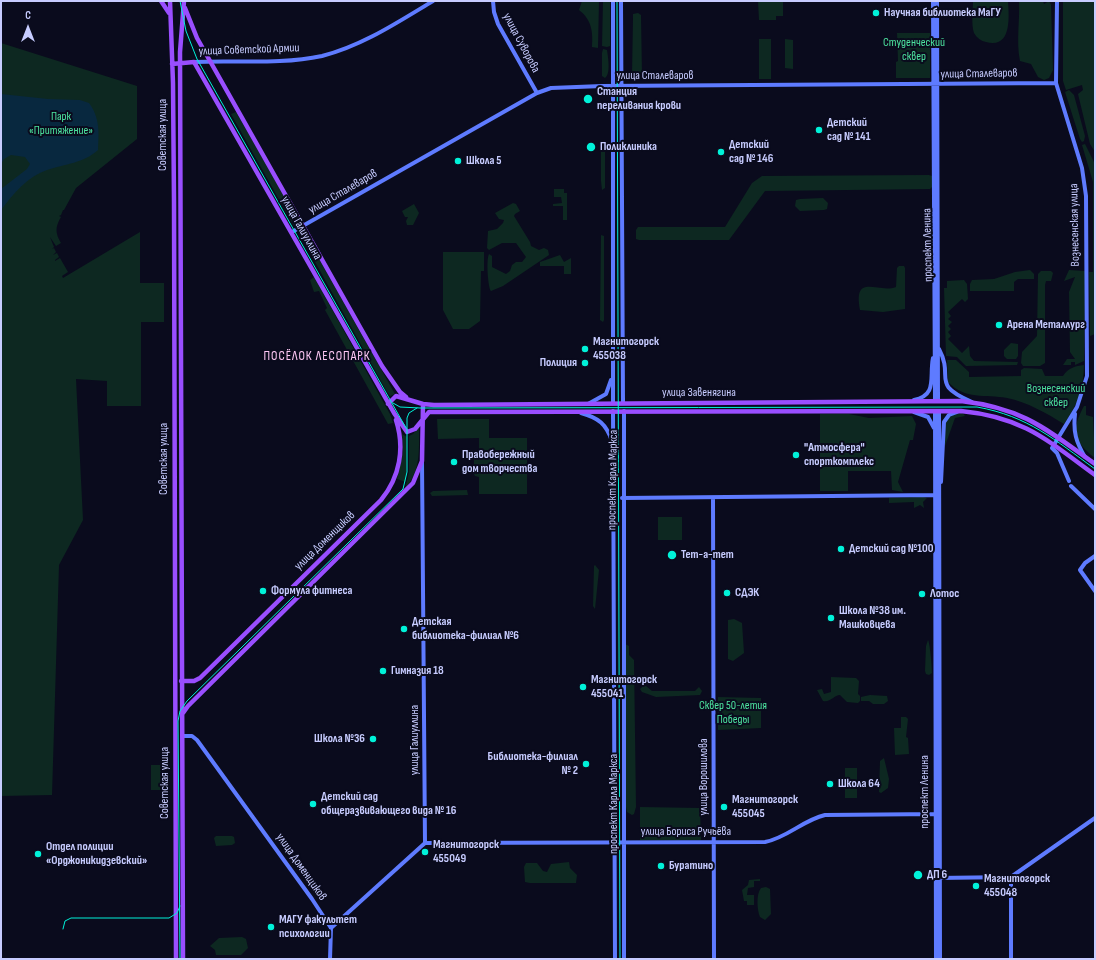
<!DOCTYPE html>
<html>
<head>
<meta charset="utf-8">
<style>
	body { margin:0 }
	#map { position:relative; width:1096px; height:960px; overflow:hidden; background:#0a0b1d; font-family:"Sofia Sans Condensed",sans-serif }
	canvas { display:block }
	.frame { position:absolute; inset:0; border:2px solid #c7ccff; pointer-events:none }
	.north { position:absolute; left:8px; top:8px; width:40px; height:40px; -webkit-text-stroke:3px #0a0b1d; paint-order:stroke; rotate:0deg; font-size:11px; font-weight:700; line-height:16px; text-align:center; color:#c7ccff }
	.north::after { content:''; display:block; margin:auto; width:14px; height:18px; background:#c7ccff; clip-path:polygon(50% 0,100% 100%,50% 72%,0 100%) }
</style>
</head>
<body>
<div id="map">
<canvas width="1096" height="960"></canvas>
<div class="frame"></div>
<div class="north">С</div>
</div>
<script>
const g = document.querySelector('canvas').getContext('2d');
g.lineJoin = 'round';
function paint(path, color) { g.fillStyle = color; g.fill(path, 'evenodd'); }
function strokePath(path, color, width, dash) { g.strokeStyle = color; g.lineWidth = width; g.lineCap = dash ? 'butt' : 'round'; g.setLineDash(dash || []); g.stroke(path); }
function label(font, color, halo, rows, align = 'center') {
  g.font = font + ' "Sofia Sans Condensed",sans-serif'; g.lineWidth = 4; g.setLineDash([]); g.textBaseline = 'middle'; g.strokeStyle = halo; g.fillStyle = color; for (const [text, x, y, turn = 0] of rows) {
    g.save(); g.translate(x, y); g.rotate((+turn || 0) * Math.PI / 180); g.textAlign = isNaN(turn) ? turn : align; if (halo) g.strokeText(text, 0, 0); g.fillText(text, 0, 0); g.restore();
  }
}
paint(new Path2D(`
	M582,1H599L598,48L592,47C593,32 592,20 579,10Z
	M603,1H610V46L607,47L602,46Z
	M758,1H783V16H776V20H759Z
	M973,1H1008C1009,17 1012,49 986,42C981,41 977,38 974,33C971,24 973,11 973,1Z
	M1019,1H1043L1044,4L1049,1L1051,5L1053,70L1049,78L1044,80L1038,77L1031,64L1020,61C1016,41 1020,21 1019,1Z
	M1063,1H1095V152L1090,144L1078,94L1083,90L1082,85L1066,90L1063,81Z
	M638,13L641,15L642,76L637,79L632,75L633,18V14Z
	M897,33H930V78H896V62L898,61Z
	M759,39H771V79H759Z
	M785,39L793,40V69L785,68Z
	M1,43L137,86V139L76,188L64,210H63L61,215L59,216L61,217C55,227 55,233 61,243L56,246L50,237L54,247L52,249L54,248L56,252L53,255L57,253L59,257L55,260V261L60,258L68,272L62,276L63,278L140,232V283H164V322H141V406H107V381L76,379L83,520L59,565L52,795L1,796Z
	M603,49L607,50C608,57 611,74 605,78L602,76V53Z
	M1069,90L1074,95L1085,136L1084,141L1082,142L1080,139L1065,92Z
	M236,112L295,215L298,225L295,228L231,114Z
	M603,141L605,142V188L602,190L601,181V146Z
	M1085,144L1095,164V334L1090,336L1089,272H1093V182L1082,145Z
	M929,175L932,176V187L930,189L765,191L729,240H639L636,239V230L638,227H725L752,183L762,176Z
	M554,189H564V193H567V220H563V206H553V204L562,203L561,197H554Z
	M823,198L828,203L827,209L824,210L800,211L795,206L796,200L800,199Z
	M513,203L516,204L520,211L515,214L514,216L530,242L531,246L539,250L544,248L548,250L549,255L503,286L491,291C488,288 486,259 489,254L492,256V267L506,274L510,271L512,265L516,262H522L526,257L516,243H502L489,250L487,248L488,231L497,229L503,223L504,220L499,219L495,213Z
	M414,204L419,213L413,225H407L406,221L408,217H405L402,211Z
	M298,231H303L305,234L395,394L390,396L387,392Z
	M601,235L604,236V320L603,322L600,320Z
	M443,252H484V271H481L480,321L469,329H453L443,310Z
	M560,255L564,262L571,258V274H564V266H540V262Z
	M899,266H904L905,268V309L883,312L860,310C853,272 878,294 896,287L897,268Z
	M1030,270L1034,274V279H1018L1014,282V291H970V284L972,280L994,279L1015,272Z
	M1069,270L1085,271L1084,361L1075,365V362H1071V365H1063L1067,359H1075L1070,352L1069,292L1075,277L1064,281Z
	M1041,271H1051L1053,273L1051,281H1046L1045,285V363L1040,366H1023L1021,363L1022,352L1037,336L1038,274Z
	M314,277L390,414L393,423L388,424L325,310L327,308L319,291L314,292L310,280Z
	M964,280L967,284L968,299L965,302L962,299L948,312L951,316L948,319L952,322L948,326L951,329L948,332L951,336L948,339L962,353L969,346L970,356L974,361L1018,362L1017,365L966,366L957,357L946,356L944,288H947V281Z
	M1011,343L1018,344V356L1016,359H1007L1004,356V350Z
	M947,360H956L969,372V377L1021,376V370L1024,368L1042,369L1045,376H1063C1068,368 1075,366 1084,365C1084,387 1077,406 1064,424C1046,413 1027,402 1007,398C985,394 965,400 948,382Z
	M1084,406H1086V415L1093,417L1095,458C1073,441 1071,430 1084,406Z
	M820,414H849L869,418L912,416L916,424L913,440H910L898,482L903,492L892,490L891,471H848V491H820Z
	M956,414L963,413L965,416L955,418L945,446V423L947,418Z
	M437,419H489V438H527V494H479V477L475,476L474,474V458L479,457V438L438,439Z
	M419,427C419,450 421,471 405,489L409,472V436L413,434Z
	M402,434L407,437L406,482L397,479L403,452Z
	M467,490L468,495L432,496L430,493L433,491Z
	M923,497L927,498L923,502L924,508L920,505L914,508V502L889,503V498Z
	M658,517H682V540H658Z
	M595,565L599,570L595,609L593,606L594,566Z
	M734,619L742,623L744,653L733,661L728,659V620Z
	M928,640C930,643 932,667 932,673L929,675L926,674L925,671L926,646Z
	M625,644L629,646V655L634,660L636,807L634,814L632,815L627,812L626,807Z
	M831,677L856,678L859,681L858,694L860,696V701L858,703L847,702L840,695C834,695 830,703 823,701L817,690L822,689L824,694L831,692Z
	M643,686H646L652,691H695L699,687L702,691L700,695L656,697L642,692L640,689Z
	M870,695L887,696L888,701L884,704H873L869,701H861V697Z
	M718,697L761,698V728L718,730Z
	M901,717H906L908,719L906,737L908,738L909,754L895,755L894,728H901Z
	M884,758L889,779L888,788L881,793L879,792L880,761Z
	M151,765H163V790H151Z
	M845,768H857V798H845Z
	M640,807L700,808L701,840H640Z
	M216,836H232L234,837L235,843L232,845L216,846L214,838Z
	M569,862L570,868L577,875L576,883H530L525,882L524,867L526,863H537L543,871L547,872L551,864Z
	M760,879V881H754V887L748,888L747,895H754V905H747V901H744L742,890L748,885L749,880Z
	M766,887L770,889L771,914L765,920L760,917C757,910 756,894 761,888Z
	M242,937L246,939L248,948L241,955H216L215,950L210,946L219,938Z`), '#0d2821');
paint(new Path2D(`
	M1,94L48,99L80,100L89,103C100,118 99,132 98,150C84,163 65,164 47,170C27,177 14,193 1,210V189L27,169L30,164L25,157L11,155L4,159L1,164Z`), '#08283f');
strokePath(new Path2D(`
	M493,1L494,12L498,24L537,93
	M613,1V403
	M621,1L623,403
	M933,1L935,401
	M937,1L938,401
	M1057,1L1056,83L1082,168L1086,196L1087,376L1077,407L1052,448L1057,453L1069,481
	M194,62C237,60 280,65 322,56C362,46 398,22 433,1
	M292,232L537,93L551,88L602,86L1056,83
	M939,349C955,379 929,383 972,402
	M914,400C938,395 929,377 933,358
	M588,404L606,394L611,380
	M613,411L615,959
	M624,411V959
	M935,411L936,959
	M939,411L940,959
	M914,412L928,417L934,428
	M581,413C599,418 606,424 612,441
	M1075,414C1073,432 1076,442 1085,457
	M941,482L944,422L949,415L957,412
	M1071,486L1095,509
	M622,498L936,495
	M713,498L714,959
	M1095,556L1085,563L1080,570L1095,591
	M182,736H192L197,740L312,899L331,928
	M425,843L765,842C787,838 803,820 825,815L938,814
	M937,878L1011,877L1095,818
	M330,959L331,928L425,843L422,461
	M1011,959V877`), '#5e7bff', 4);
strokePath(new Path2D(`
	M161,1L169,13
	M170,1L173,83L174,202L176,959
	M185,8L197,38L210,61L382,366L400,392L406,397
	M172,64L194,62L394,413L407,432L415,429L429,412H436L961,411C1023,417 1047,440 1095,475
	M388,404L396,396L423,404L434,405L961,401C1023,408 1046,429 1095,464
	M181,681H194L200,678L381,500C400,477 405,448 396,420
	M183,713L188,706L413,483L422,461L423,404
	M183,959L180,52L184,1`), '#994eff', 4.5);
strokePath(new Path2D(`
	M180,1L186,31L197,59L406,428
	M617,1L620,959
	M393,403L400,407L420,408L977,407C1028,416 1055,440 1095,469
	M63,929L65,921L71,918H169L177,913L180,906
	M180,959L178,721L180,711L187,701L403,489L407,472V418L409,413L417,408`), '#00f2d9', 1);
for (const [x, y, r, color] of [
	[876,13,4,"#00f2d9"],
	[588,99,5,"#00f2d9"],
	[819,130,4,"#00f2d9"],
	[591,147,5,"#00f2d9"],
	[721,152,4,"#00f2d9"],
	[458,161,4,"#00f2d9"],
	[999,325,4,"#00f2d9"],
	[585,349,4,"#00f2d9"],
	[585,363,4,"#00f2d9"],
	[796,455,4,"#00f2d9"],
	[454,462,4,"#00f2d9"],
	[841,549,4,"#00f2d9"],
	[672,555,5,"#00f2d9"],
	[263,591,4,"#00f2d9"],
	[727,593,4,"#00f2d9"],
	[922,594,4,"#00f2d9"],
	[831,618,4,"#00f2d9"],
	[404,629,4,"#00f2d9"],
	[383,671,4,"#00f2d9"],
	[583,687,4,"#00f2d9"],
	[373,739,4,"#00f2d9"],
	[586,764,4,"#00f2d9"],
	[830,784,4,"#00f2d9"],
	[313,804,4,"#00f2d9"],
	[724,807,4,"#00f2d9"],
	[425,852,4,"#00f2d9"],
	[38,854,4,"#00f2d9"],
	[661,866,4,"#00f2d9"],
	[918,875,5,"#00f2d9"],
	[976,886,4,"#00f2d9"],
	[271,927,4,"#00f2d9"]
]) { const dot = new Path2D(); dot.arc(x, y, r, 0, 2 * Math.PI); g.fillStyle = color; g.fill(dot); strokePath(dot, '#0a0b1d', 1.5); }
label('bold 12px', '#c7ccff', '#0a0b1d', [
	["Научная библиотека МаГУ",884,13],
	["Станция",597,92],
	["переливания крови",597,106],
	["Детский",827,123],
	["сад № 141",827,137],
	["Детский",729,145],
	["сад № 146",729,159],
	["Поликлиника",600,147],
	["Школа 5",466,161],
	["Арена Металлург",1007,325],
	["Магнитогорск",593,342],
	["455038",593,356],
	["Полиция",577,363,"right"],
	["\"Атмосфера\"",804,448],
	["спорткомплекс",804,462],
	["Правобережный",462,455],
	["дом творчества",462,469],
	["Детский сад №100",849,549],
	["Тет-а-тет",681,555],
	["Формула фитнеса",271,591],
	["СДЭК",735,593],
	["Лотос",930,594],
	["Школа №38 им.",839,611],
	["Машковцева",839,625],
	["Детская",412,622],
	["библиотека-филиал №6",412,636],
	["Гимназия 18",391,671],
	["Магнитогорск",591,680],
	["455041",591,694],
	["Школа №36",365,739,"right"],
	["Библиотека-филиал",578,757,"right"],
	["№ 2",578,771,"right"],
	["Школа 64",838,784],
	["Детский сад",321,797],
	["общеразвивающего вида № 16",321,811],
	["Магнитогорск",732,800],
	["455045",732,814],
	["Магнитогорск",433,845],
	["455049",433,859],
	["Отдел полиции",46,847],
	["«Орджоникидзевский»",46,861],
	["Буратино",669,866],
	["ДП 6",927,875],
	["Магнитогорск",984,879],
	["455048",984,893],
	["МАГУ факультет",279,920],
	["психологии",279,934]
], 'left');
label('12px', '#c7ccff', '#0a0b1d', [
	["улица Суворова",521,43,62],
	["улица Советской Армии",249,50,-2],
	["улица Сталеваров",979,74,-1],
	["улица Сталеваров",655,76],
	["Советская улица",163,135,-90],
	["улица Сталеваров",343,192,-30],
	["Вознесенская улица",1075,225,-91],
	["улица Галиуллина",301,228,61],
	["проспект Ленина",928,245,-91],
	["улица Завенягина",699,393],
	["Советская улица",164,459,-90],
	["проспект Карла Маркса",613,480,-89],
	["улица Доменщиков",325,541,-44],
	["улица Галиуллина",415,740,-90],
	["улица Ворошилова",704,777,-90],
	["Советская улица",165,783,-90],
	["проспект Ленина",925,792,-90],
	["проспект Карла Маркса",614,804,-90],
	["улица Бориса Ручьёва",686,832],
	["улица Доменщиков",301,867,55]
]);
label('12px', '#4de5a0', '#0a0b1d', [
	["Студенческий",914,43],
	["сквер",914,57],
	["Парк",61,117],
	["«Притяжение»",61,131],
	["Вознесенский",1056,389],
	["cквер",1056,403],
	["Сквер 50-летия",733,706],
	["Победы",733,720]
]);
g.letterSpacing = '1px';
label('13px', '#ffc9f6', '#0a0b1d', [
	["ПОСЁЛОК ЛЕСОПАРК",317,357]
]);
g.letterSpacing = '0px';
</script>
</body>
</html>
